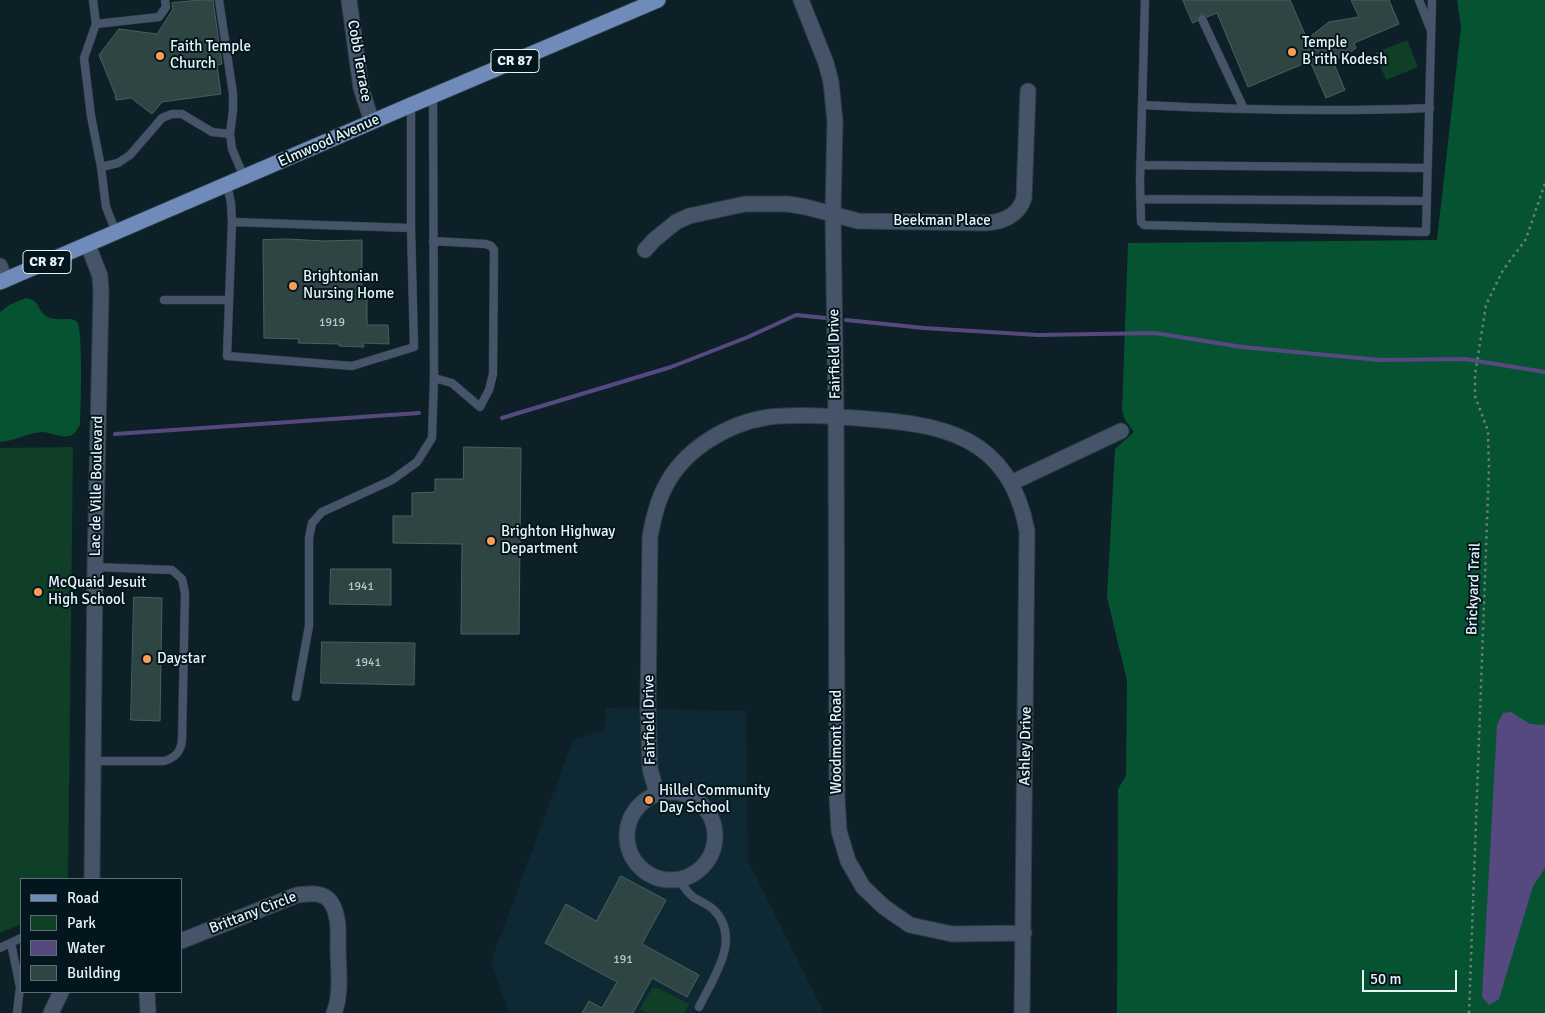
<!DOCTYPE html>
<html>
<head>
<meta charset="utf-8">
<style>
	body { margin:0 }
	#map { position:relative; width:1545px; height:1013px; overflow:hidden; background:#0d2027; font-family:Signika,sans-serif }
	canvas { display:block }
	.legend { position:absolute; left:20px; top:878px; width:162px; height:115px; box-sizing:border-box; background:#04161d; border:1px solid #5f6e75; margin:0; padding:6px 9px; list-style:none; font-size:15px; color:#e7f3f8 }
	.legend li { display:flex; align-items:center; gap:10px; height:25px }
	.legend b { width:25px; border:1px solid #5f6e75 }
	.scale { position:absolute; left:1362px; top:970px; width:95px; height:22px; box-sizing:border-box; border:2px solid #e7f3f8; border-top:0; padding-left:6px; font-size:15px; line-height:18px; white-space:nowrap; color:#e7f3f8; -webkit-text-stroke:4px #04161d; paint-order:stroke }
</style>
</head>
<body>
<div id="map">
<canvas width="1545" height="1013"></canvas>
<ul class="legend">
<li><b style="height:6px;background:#6f8bb9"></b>Road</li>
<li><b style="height:14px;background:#0f3f27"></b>Park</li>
<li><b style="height:14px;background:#564980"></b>Water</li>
<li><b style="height:14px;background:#2e4543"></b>Building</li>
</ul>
<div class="scale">50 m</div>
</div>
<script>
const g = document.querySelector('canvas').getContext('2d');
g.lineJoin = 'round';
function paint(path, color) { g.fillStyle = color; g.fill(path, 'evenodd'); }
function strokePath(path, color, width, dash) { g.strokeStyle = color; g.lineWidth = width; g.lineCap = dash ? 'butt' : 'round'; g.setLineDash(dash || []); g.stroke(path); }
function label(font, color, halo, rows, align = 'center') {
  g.font = font + ' Signika,sans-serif'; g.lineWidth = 4; g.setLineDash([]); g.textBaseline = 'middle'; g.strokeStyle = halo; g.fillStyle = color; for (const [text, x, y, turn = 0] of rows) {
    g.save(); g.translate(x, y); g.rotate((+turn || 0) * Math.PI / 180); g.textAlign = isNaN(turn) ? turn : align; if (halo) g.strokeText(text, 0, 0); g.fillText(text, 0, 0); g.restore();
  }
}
paint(new Path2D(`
	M606,708L746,711L748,861L824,1013H509L491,962L573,740L605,730Z`), '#0e2934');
paint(new Path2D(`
	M1407,40L1418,67L1386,80L1375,53Z
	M73,447L68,879H21V924L0,933V448Z
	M652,988H658L689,1004L684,1013H648L640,1009Z`), '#0f3f27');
paint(new Path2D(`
	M1457,0H1545V1013H1117L1118,789L1126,776L1127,681L1107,597L1115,449L1134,432L1125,420L1122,411L1128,243L1437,240L1461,27Z
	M26,298C42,301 36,311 48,317C57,322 72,316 77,322C83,327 81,412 80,425C77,430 74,435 69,436C60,438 51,432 42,432C28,433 15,441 0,442V312L9,305Z`), '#065332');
paint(new Path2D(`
	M1511,712L1530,724L1545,725V868L1533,886L1499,999L1489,1005L1482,997L1497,725L1503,713Z`), '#564980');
strokePath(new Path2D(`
	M846,320L924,328L1038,335L1155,333L1242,347L1380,360L1465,359L1545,372
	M502,418L671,367L748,337L796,315L826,318
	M115,434L419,413`), '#564980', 4);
const building = new Path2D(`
	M201,0H213L222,64L217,65L221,94L162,102L152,114L131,98L116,100L115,94L99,55L119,29L157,34L173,9L172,3Z
	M1183,0H1290L1307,39L1329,22L1359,17L1351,0H1389L1399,24L1354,43L1356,48L1344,57L1332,59L1345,90L1326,98L1310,61L1248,87L1217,13L1207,17L1205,14H1200L1197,16V21L1193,23Z
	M286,239L324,241L362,240V297H367V325H388L389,344L363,343L364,347L339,346V344L298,343L299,339L264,338L263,240Z
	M464,447L521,448L519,634H461L462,544L393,543V516H412V493L435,492V479H463Z
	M331,569H391V605L330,604Z
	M134,597L162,598L160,721L131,720Z
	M322,642L415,643L414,685L321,683Z
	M621,876L666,900L642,944L699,975L687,997L652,978L633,1013H582L589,1001L602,1008L617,982L545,943L566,904L596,921Z`);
paint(building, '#2e4543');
strokePath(building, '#48605e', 1);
const service = new Path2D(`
	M93,0L96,24L84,58L91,116L101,167
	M219,0L233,94V110L230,134
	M1145,0L1140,181L1141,222L1144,225L1426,232L1432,0
	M1419,0L1430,28
	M1202,19L1244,109
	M96,24L159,17L166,7L165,0
	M1142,105C1238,110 1334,112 1430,108
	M1140,165L1427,168
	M227,185L231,203L232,222L411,228V105
	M1140,199L1427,201
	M232,222L227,356L352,366L414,347L411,228
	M116,232L106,207L101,167L118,163L130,155L162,118L172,114H182L212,132L230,134L232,149L244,177
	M433,241L486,244L491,246L494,250L493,374L489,390L480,407L452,383L434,378
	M164,300H229
	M296,697L309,626V538L312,523L322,512L392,480L417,462L432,438L434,378L433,95
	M93,761H164C175,758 181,752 182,740L185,593L182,579L172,570L95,567
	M678,880C683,885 687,892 693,897C699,901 707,904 713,909C743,938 713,978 699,1007
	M11,943L20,987L17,1013
	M0,948L21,938`);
const minor = new Path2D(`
	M349,0L361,88L372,122
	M801,0L826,63L831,82L835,121L833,214L836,417L837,798L839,831L848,861L863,887L884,907L910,925L952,934L1024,933
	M645,250L654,240L676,222L689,216L745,204H788L806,207L858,221L986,223C1003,222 1019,215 1024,198L1028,91
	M0,266L5,280
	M1011,483L1121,431
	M627 836a44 44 0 1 1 88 0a44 44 0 1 1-88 0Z
	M657,794L650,769L648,708L650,537C653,520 657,502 665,487C684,449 728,423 769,417C797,414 827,416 856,418C940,424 1009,433 1027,531L1022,1013
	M181,941L297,895C309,894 322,891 330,901C334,906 336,913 337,919C339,928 338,938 338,947C338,967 342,994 334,1013
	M147,992L148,1013`);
const tertiary = new Path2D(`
	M88,245L100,276L101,293L95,567L92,879
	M51,1013L61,992`);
const primary = new Path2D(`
	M0,282L411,105L658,0`);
strokePath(service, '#2c3e44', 9);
strokePath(minor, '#2c3e44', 17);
strokePath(tertiary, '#2c3e44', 17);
strokePath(primary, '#2c3e44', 17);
strokePath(new Path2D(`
	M1469,1013L1489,467L1488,431L1475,396V375L1486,305L1503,270L1526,239L1545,183`), '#6c7c82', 2.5, [2.5, 4]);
strokePath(service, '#46546a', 8);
strokePath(minor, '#46546a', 15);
strokePath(tertiary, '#46546a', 15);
strokePath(primary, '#6f8bb9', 15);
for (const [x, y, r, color] of [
	[1292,52,5,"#fd9c55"],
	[160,56,5,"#fd9c55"],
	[293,286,5,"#fd9c55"],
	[491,541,5,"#fd9c55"],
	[38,592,5,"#fd9c55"],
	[147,659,5,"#fd9c55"],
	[649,800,5,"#fd9c55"]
]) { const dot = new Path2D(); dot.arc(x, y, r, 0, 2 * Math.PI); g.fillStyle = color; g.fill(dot); strokePath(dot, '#04161d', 2); }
label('12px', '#b9c8cb', null, [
	["1919",332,323],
	["1941",361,587],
	["1941",368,663],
	["191",623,960]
]);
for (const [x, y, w] of [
	[515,61,48],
	[47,262,48]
]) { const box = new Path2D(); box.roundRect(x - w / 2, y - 11.5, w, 23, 4); g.fillStyle = '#04161d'; g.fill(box); strokePath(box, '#e7f3f8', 1); }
label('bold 14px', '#e7f3f8', null, [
	["CR 87",515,61],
	["CR 87",47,262]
]);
label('15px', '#e7f3f8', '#04161d', [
	["Temple",1302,43],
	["B'rith Kodesh",1302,60],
	["Faith Temple",170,47],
	["Church",170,64],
	["Brightonian",303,277],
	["Nursing Home",303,294],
	["Brighton Highway",501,532],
	["Department",501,549],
	["McQuaid Jesuit",48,583],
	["High School",48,600],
	["Daystar",157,659],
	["Hillel Community",659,791],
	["Day School",659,808]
], 'left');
label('15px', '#e7f3f8', '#04161d', [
	["Cobb Terrace",359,61,80],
	["Elmwood Avenue",329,141,-24],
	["Beekman Place",942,221],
	["Fairfield Drive",835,354,-91],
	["Lac de Ville Boulevard",97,486,-89],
	["Brickyard Trail",1474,589,-88],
	["Fairfield Drive",650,720,-91],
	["Woodmont Road",837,742,-90],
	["Ashley Drive",1026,746,-89],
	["Brittany Circle",253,913,-21]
]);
</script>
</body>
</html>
